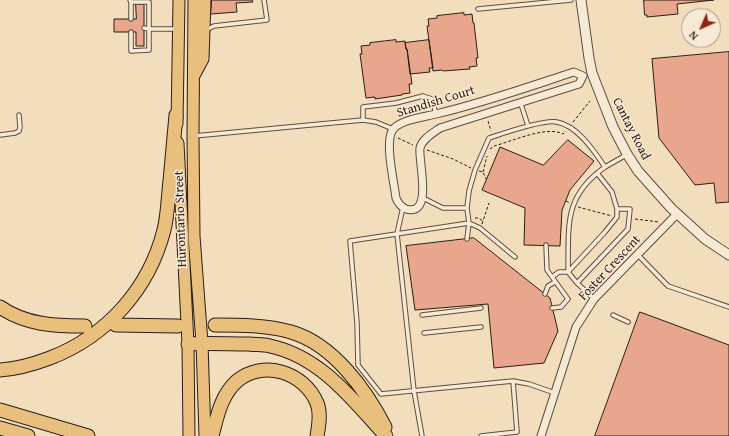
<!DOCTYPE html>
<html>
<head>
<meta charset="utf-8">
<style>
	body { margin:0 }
	#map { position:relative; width:729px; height:436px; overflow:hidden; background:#f2debd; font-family:"Gentium Book Plus",serif }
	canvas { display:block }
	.north { position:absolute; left:681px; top:8px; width:40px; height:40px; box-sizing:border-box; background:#f7ead4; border:1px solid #a69888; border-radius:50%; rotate:225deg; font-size:11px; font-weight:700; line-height:16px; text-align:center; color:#2d1c15 }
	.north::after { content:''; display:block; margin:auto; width:14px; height:18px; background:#8f2418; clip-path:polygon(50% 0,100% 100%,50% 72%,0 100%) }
</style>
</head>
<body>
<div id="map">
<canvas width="729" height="436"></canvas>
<div class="north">N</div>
</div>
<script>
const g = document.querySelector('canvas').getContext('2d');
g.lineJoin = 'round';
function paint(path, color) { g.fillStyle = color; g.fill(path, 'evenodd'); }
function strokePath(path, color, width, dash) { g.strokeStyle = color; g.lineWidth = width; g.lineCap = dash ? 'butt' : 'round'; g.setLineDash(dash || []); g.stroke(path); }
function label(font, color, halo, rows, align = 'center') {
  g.font = font + ' "Gentium Book Plus",serif'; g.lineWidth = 3; g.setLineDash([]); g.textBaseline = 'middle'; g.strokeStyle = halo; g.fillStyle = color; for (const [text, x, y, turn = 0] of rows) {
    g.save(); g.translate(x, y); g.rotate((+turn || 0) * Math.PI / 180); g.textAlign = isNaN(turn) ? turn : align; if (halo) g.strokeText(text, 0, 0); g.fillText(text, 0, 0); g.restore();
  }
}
const building = new Path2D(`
	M212,0H252L253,2L236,3L237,12L211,14Z
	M644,0H714L677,4L678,14L647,17V15H645Z
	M136,4H144V46H136V32H114V19H136Z
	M464,13V15L472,14L473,23H474L478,58H476L477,66L469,67L470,69L443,71L442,70L433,71L427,26H429L428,19L437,18V16Z
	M396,40V42L405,41L406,49H407L412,84H409L410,93L402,94V95L375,99V97L366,98L360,54H362L361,46L370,45V43Z
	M429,40L433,68H429L430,72L410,74L407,49H406L405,43Z
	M729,52V202L716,203L714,183L695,185L659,138L652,59Z
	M568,140L594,161L570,190L562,210L560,246L524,245L525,208L482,190L500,147L543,165Z
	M474,238L550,298L558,331L544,363L494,368L488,304L415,310L406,246Z
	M640,312L729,345V436H595Z`);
paint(building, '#e8a68d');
strokePath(building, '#2d1c15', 1);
const service = new Path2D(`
	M130,0L131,2H149V29H178
	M131,2V19
	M478,9L571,0
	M206,30L214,26L267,20L264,0
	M131,32V51L149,50V29L144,28
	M521,104L528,126
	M363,120V107L396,103L423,96L432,99L436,114
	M0,135L15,133L19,131L20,127L19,115
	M194,136L363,120L376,122L393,129
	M423,198L443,208H467L469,223L467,239
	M403,207L397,234L414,391L422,436
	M467,208L469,191L475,170L489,138C504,133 544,119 557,122C578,126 594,151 605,167L626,155
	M546,245L547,270L568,299L561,307L552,308
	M637,254L668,286L729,307
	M515,257L480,228L469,223L350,241L357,323L358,365L381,394L513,381L529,384L555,393
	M568,272L605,232L617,217V209L612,192L597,173
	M568,272C569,225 563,197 605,167
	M552,277L559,272H568L577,283L594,299
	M577,283L628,229L630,209H617
	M545,294L548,286L555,282
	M422,315L481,308
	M613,315L628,322
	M424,333L481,327
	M481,436L517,432L513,381`);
const minor = new Path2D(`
	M574,72L583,76L579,84L440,128C433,133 422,139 420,148C418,161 434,217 406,209C401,207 398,203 396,198C394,182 385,144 392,131C398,120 424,117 436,114C483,103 528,87 574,72Z
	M541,436L576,327L594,299L677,214`);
const tertiary = new Path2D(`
	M581,0L589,58L592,73L613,127L627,154L638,171L671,208L705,239L729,255`);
const primary = new Path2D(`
	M194,0L193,136L194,236L202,343L205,436
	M195,74L203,59L205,0
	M177,124L179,0
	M178,143L188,344L189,436`);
const motorway = new Path2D(`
	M0,307C26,325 55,326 85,326
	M116,325L178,326
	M215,325C240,325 267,325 291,332C333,344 366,390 385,427
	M188,344C208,343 228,344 249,344C256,345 263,344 270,346C321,357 353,400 386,436
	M0,370C17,369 34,364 50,358C107,336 149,289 164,230C168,214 168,197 170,181C172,159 174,137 176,115
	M0,410L88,436
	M0,428L28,436
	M212,436C217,417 221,395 237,381C263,359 304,372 317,403C321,413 319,425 317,436`);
strokePath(service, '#5e4c3f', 5.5);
strokePath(minor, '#5e4c3f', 9);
strokePath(tertiary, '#5e4c3f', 11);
strokePath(primary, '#2d1c15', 13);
strokePath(motorway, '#2d1c15', 15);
strokePath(new Path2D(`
	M488,121L491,131
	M573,122L590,101
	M398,138L413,145
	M490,149L494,146C510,142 547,125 563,134L566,131
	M427,150L453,159L471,168
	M479,171L483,172L486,179
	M483,172L487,156
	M566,201L570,203
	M578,207L612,216
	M475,218H478L483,221
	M635,219L659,222
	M482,224L489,203`), '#2d1c15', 1, [3, 2]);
strokePath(service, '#f7ead4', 3.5);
strokePath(minor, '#f7ead4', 7);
strokePath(tertiary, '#f7ead4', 9);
strokePath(primary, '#e9bf7e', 11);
strokePath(motorway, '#e9bf7e', 13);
label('13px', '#2d1c15', '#f7ead4', [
	["Standish Court",436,102,-17],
	["Cantay Road",631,129,63],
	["Hurontario Street",181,219,-92],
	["Foster Crescent",610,268,-47]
]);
</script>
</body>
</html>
